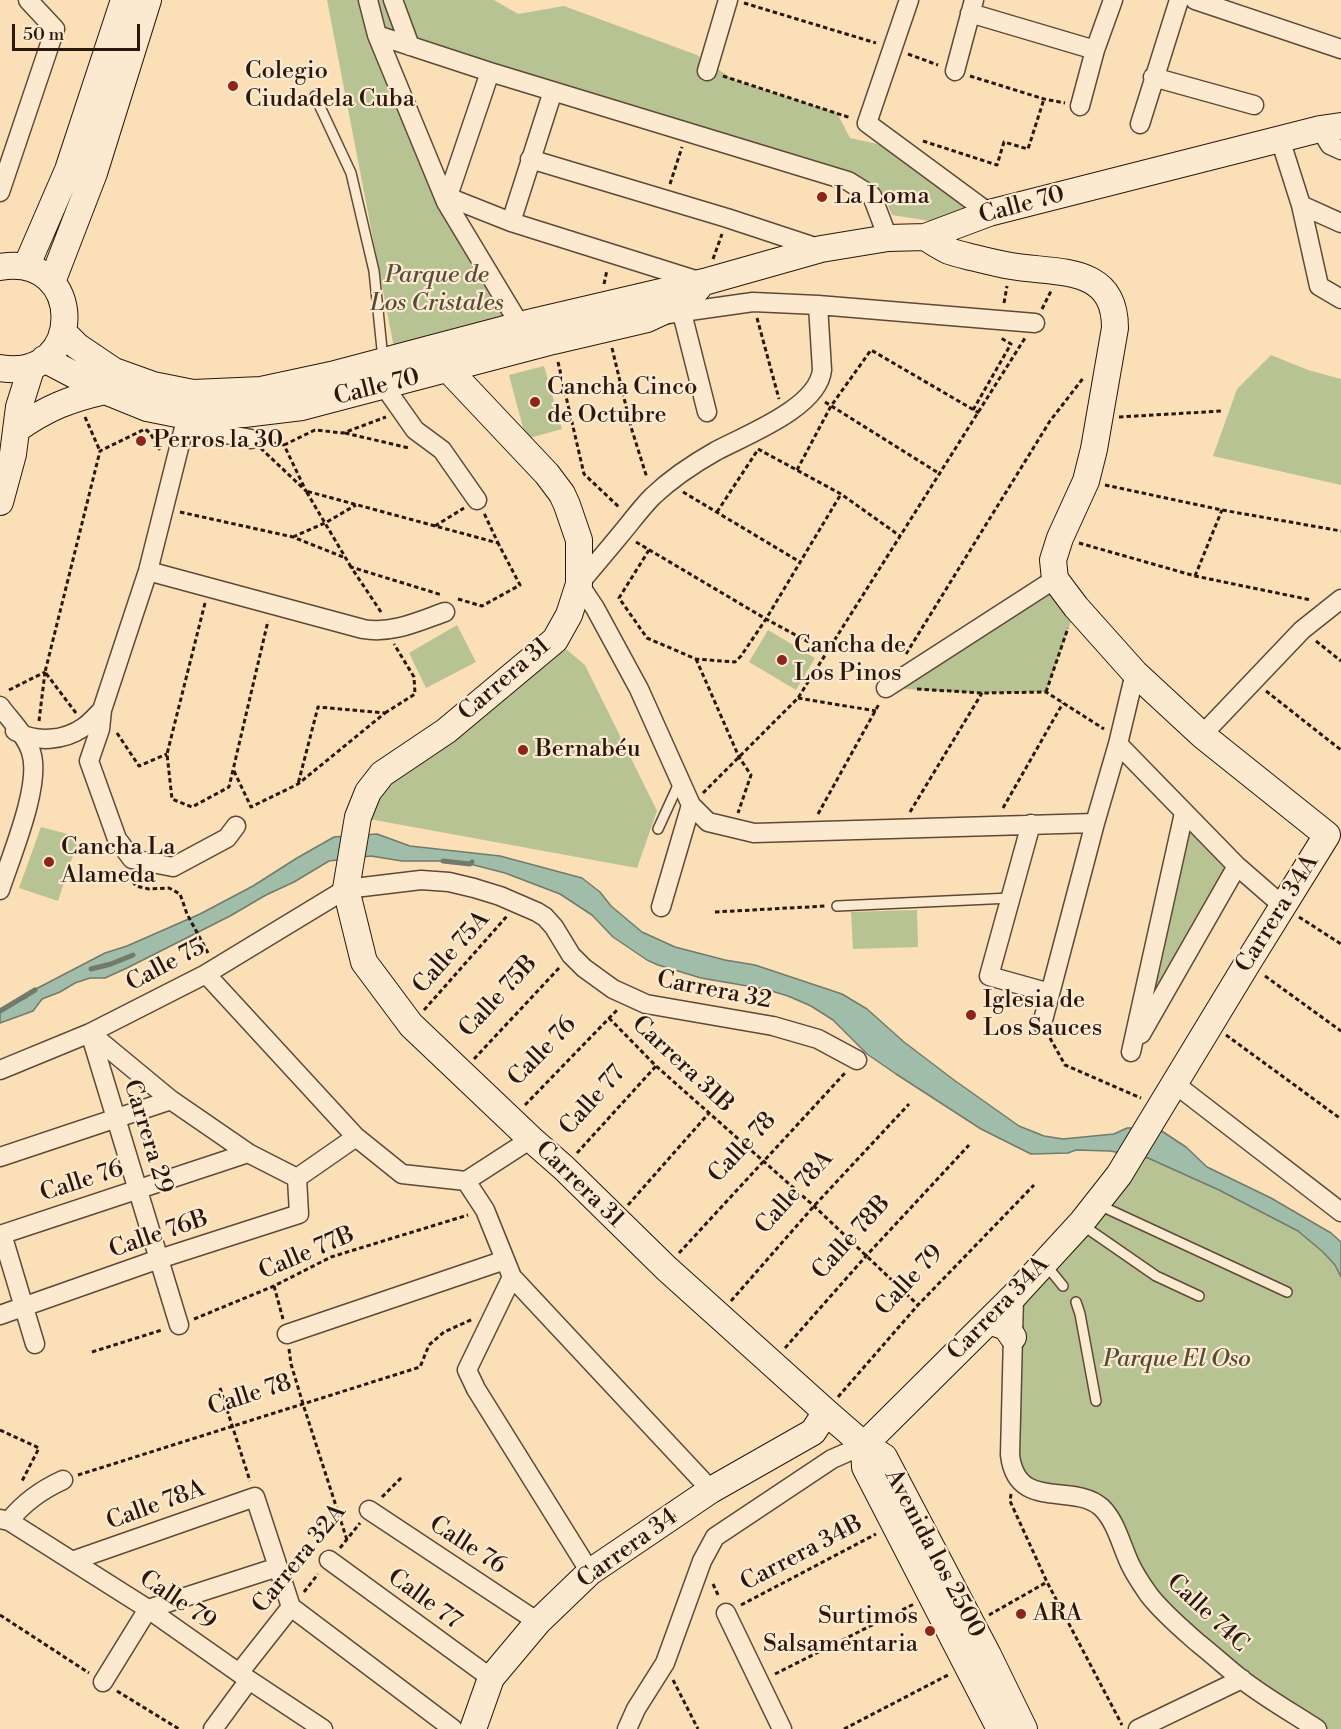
<!DOCTYPE html>
<html>
<head>
<meta charset="utf-8">
<style>
	body { margin:0 }
	#map { position:relative; width:1341px; height:1729px; overflow:hidden; background:#fbdfb7; font-family:"Libre Bodoni",serif }
	canvas { display:block }
	.scale { position:absolute; left:12px; top:24px; width:128px; height:27px; box-sizing:border-box; border:3px solid #2a170e; border-top:0; padding-left:8px; font-size:18px; line-height:21px; white-space:nowrap; color:#2a170e; -webkit-text-stroke:4px #fcead0; paint-order:stroke }
</style>
</head>
<body>
<div id="map">
<canvas width="1341" height="1729"></canvas>
<div class="scale">50 m</div>
</div>
<script>
const g = document.querySelector('canvas').getContext('2d');
g.lineJoin = 'round';
function paint(path, color) { g.fillStyle = color; g.fill(path, 'evenodd'); }
function strokePath(path, color, width, dash) { g.strokeStyle = color; g.lineWidth = width; g.lineCap = dash ? 'butt' : 'round'; g.setLineDash(dash || []); g.stroke(path); }
function label(font, color, halo, rows, align = 'center') {
  g.font = font + ' "Libre Bodoni",serif'; g.lineWidth = 4.5; g.setLineDash([]); g.textBaseline = 'middle'; g.strokeStyle = halo; g.fillStyle = color; for (const [text, x, y, turn = 0] of rows) {
    g.save(); g.translate(x, y); g.rotate((+turn || 0) * Math.PI / 180); g.textAlign = isNaN(turn) ? turn : align; if (halo) g.strokeText(text, 0, 0); g.fillText(text, 0, 0); g.restore();
  }
}
paint(new Path2D(`
	M327,0H368L446,202L520,325L396,358Z
	M373,0H494L518,14L564,6L697,55L734,80L837,113L850,138L882,145L971,211L930,221L892,215L885,198L858,175L800,156L701,131L584,91L438,48L384,29Z
	M1271,355L1308,370L1341,379V485L1213,456L1237,389Z
	M544,366L562,429L526,439L509,375Z
	M1055,579L1076,607L1046,692L982,693L886,688Z
	M457,625L476,662L426,688L409,653Z
	M768,630L815,658L796,690L749,662Z
	M555,640L585,665L657,811L637,868L358,817L368,792Z
	M1184,813L1237,866L1131,1052Z
	M41,827L79,837L58,901L19,888Z
	M917,910L918,947L853,949L851,912Z
	M1132,1154L1148,1158L1219,1190L1298,1231L1323,1252L1335,1265L1341,1277V1729H1317L1175,1623L1108,1516L1016,1475L1014,1296Z`), '#b8c393');
const water = new Path2D(`
	M377,834L410,846L500,856L582,878L600,892L611,906L642,932L675,947L725,960L755,965L842,994L867,1009L904,1042L954,1080L1019,1126L1044,1136L1063,1139L1114,1134L1127,1128H1157L1186,1147L1207,1167L1271,1198L1331,1233L1341,1242V1277L1335,1265L1323,1252L1298,1231L1219,1190L1148,1158L1110,1151L1076,1150L1068,1153L1031,1154L981,1129L896,1074L867,1054L833,1020L811,1006L788,996L765,989L701,978L658,965L647,960L613,937L592,915L560,894L505,873L470,864L444,861H402L371,856L329,861L294,882L266,895L230,916L127,968L105,978H90L75,983L60,992L42,999L33,1011L0,1023V1009L26,998L32,991L105,953L127,946L200,914L253,886L297,858L334,837Z`);
paint(water, '#a0bda9');
strokePath(water, '#717b6b', 1.5);
strokePath(new Path2D(`
	M443,861L470,864L472,862
	M91,969L111,964L133,955
	M0,1011L35,990`), '#717b6b', 5);
const lane = new Path2D(`
	M315,96L351,173L374,271L383,359
	M658,829L680,781
	M837,906L1011,898
	M1099,1205L1287,1292
	M1082,1222L1091,1231L1156,1276L1199,1296
	M1046,1265L1063,1286
	M1076,1302L1080,1314L1096,1401`);
const street = new Path2D(`
	M368,0L377,35L446,202L520,325
	M393,0L410,46
	M909,0L867,123L989,213
	M1195,0L1341,49
	M970,13L1095,50
	M377,35L490,72L848,181L872,196L888,238
	M707,71L728,0
	M955,71L974,0
	M1153,77L1254,105
	M1080,106L1095,50L1113,0
	M1140,124L1179,0
	M1320,129L1330,145L1341,150
	M1280,139L1301,205L1319,286L1341,299
	M530,159L727,218L821,249
	M0,192L55,29L28,0
	M448,197L511,222L702,282
	M446,202L490,72
	M1301,205L1341,223
	M511,222L553,91
	M818,305L822,370C818,408 746,435 716,451C693,464 672,478 653,496C641,508 631,522 620,535C607,551 593,567 579,584L595,608L639,689L691,805L708,822L754,833L1095,823
	M682,313L707,412
	M668,314L753,302L818,305L1035,323
	M384,386L415,430L442,450L477,500
	M187,416L148,571L102,710L100,729L89,761L117,839L132,859L173,867L227,838L236,826
	M185,426L251,439
	M148,571L363,629C392,634 417,622 445,612
	M886,688L1055,579
	M0,706C10,720 26,735 31,752C42,784 11,856 0,890
	M15,731C36,743 64,741 84,727C90,723 96,716 102,710
	M1202,735L1302,630L1341,599
	M1118,744L1237,866L1283,906
	M1031,824L989,976L1050,993
	M661,907L691,805
	M206,974L356,1137L402,1174L466,1181L531,1139
	M1042,1024L1095,823L1118,744L1135,673
	M90,1033L179,1325
	M90,1033L171,1100L248,1153L297,1178
	M1141,1034L1237,866
	M1131,1052L1184,813
	M0,1070L90,1033L206,974L346,889L421,880L449,882L474,888L500,896L537,912L545,917L554,927L571,955L584,968L613,989L646,1004L773,1026L818,1039L857,1060
	M1175,1084L1341,1212
	M0,1157L171,1100
	M297,1178L356,1137
	M466,1181L485,1210L512,1277L711,1490
	M2,1234L35,1344
	M0,1235L248,1153
	M512,1277L467,1370L476,1389L590,1572
	M1014,1296L1010,1455C1017,1512 1072,1482 1101,1507C1116,1521 1121,1545 1130,1564C1135,1575 1142,1585 1149,1595C1163,1613 1181,1628 1198,1643C1212,1654 1226,1667 1240,1678C1264,1697 1291,1712 1317,1729
	M0,1315L159,1259L299,1214L297,1178
	M287,1334L505,1260
	M369,1510L538,1622
	M0,1519L9,1521L148,1609L249,1680L323,1729
	M9,1521C24,1502 41,1490 63,1480
	M329,1560L491,1678
	M72,1561L255,1497L291,1607
	M291,1607L453,1729
	M726,1613L782,1729
	M239,1673L291,1607
	M103,1682L148,1609L278,1567
	M213,1729L249,1680
	M627,1729L636,1709L665,1663L702,1561L715,1537L832,1459L864,1445
	M1138,1729L1242,1679`);
const secondary = new Path2D(`
	M0,267C86,252 86,383 0,368
	M26,267L68,170L124,0
	M52,282L94,173L148,0
	M63,332L77,346L114,371L153,385L193,393L261,390L331,375L520,325L704,282L821,249L888,238L925,237L989,213L1320,129L1341,126
	M429,349L547,474L562,494L567,505L579,540V584L569,615L555,640L446,731L382,774L368,792L358,817L346,889L364,962L411,1025L531,1139L564,1168L666,1268L826,1412L864,1445L884,1457L988,1655L1024,1729
	M44,359L105,391L147,408L187,416L244,414L302,407L553,341L647,319L673,307L691,296L698,288
	M17,429C47,408 69,399 105,391
	M0,502L13,454L19,407L32,366
	M989,1321L1006,1327L1013,1337
	M864,1445L1014,1296L1082,1222L1119,1175L1247,964L1327,835L1202,735L1135,673L1076,607L1055,579L1053,560L1060,538L1086,481L1094,449L1115,328C1115,264 1056,274 1011,266C999,264 987,261 975,258C967,256 957,254 949,251C940,247 933,242 925,237
	M864,1445L865,1467L1000,1729
	M473,1729L491,1678L538,1622L590,1572L711,1490L813,1432L826,1412`);
strokePath(lane, '#5e4938', 12);
strokePath(street, '#5e4938', 21);
strokePath(secondary, '#2a170e', 28);
strokePath(new Path2D(`
	M744,3L876,43
	M908,54L938,65
	M723,76L851,118
	M970,76L1044,99L1065,103
	M923,141L997,165L1004,142L1028,149L1044,99
	M670,184L682,147
	M713,259L722,234
	M604,284L607,270
	M1004,303L1007,286
	M1042,309L1051,291
	M757,318L779,399
	M612,348L631,427L647,478
	M558,362L584,474L620,508
	M825,402L940,474
	M973,410L1011,344L1001,338
	M85,417L100,451
	M1119,417L1222,411
	M345,433L409,448
	M251,439L284,445L306,491Z
	M284,445L315,430L343,433L386,417
	M758,449L841,494L900,536
	M797,470L831,406L871,350L979,413
	M1105,485L1222,510L1341,531
	M683,492L800,562
	M180,512L293,537L343,557
	M717,512L757,451
	M435,526L464,508
	M293,537L325,523L356,505
	M636,542L766,619L827,652
	M1079,543L1195,576L1311,600
	M649,550L619,598L647,638L696,659L735,662L741,656L766,619L841,494
	M351,567L306,491L498,543L484,513
	M1195,576L1222,510
	M458,599L482,606L520,585L498,543
	M205,603L167,754L172,799L192,807L229,787L268,621
	M381,612L351,567L442,595
	M1316,641L1341,661
	M906,654L1050,421L1084,377
	M696,659L739,757L751,775L738,813
	M917,689L982,693L1046,692L1104,729
	M9,690L45,672
	M1266,691L1341,750
	M1046,692L1068,628
	M798,698L876,711
	M76,713L45,672L100,451L145,429L150,433L160,450
	M385,713L415,694L414,677L394,644
	M39,721L45,672
	M117,733L139,766L167,754
	M234,771L251,807L298,784L385,713L318,707L298,784
	M703,793L798,698L1025,338
	M1003,808L1063,703
	M910,812L982,693
	M818,814L879,704
	M130,875V878L136,886L149,889L169,888L180,894L187,914L208,953
	M715,912L826,906
	M1299,917L1341,944
	M1265,976L1341,1031
	M424,1010L507,916
	M609,1018L656,1066L814,1206L918,1305
	M1226,1035L1341,1119
	M1050,1038L1065,1065L1141,1098
	M474,1059L560,967
	M525,1105L618,1009
	M577,1153L656,1066
	M628,1205L709,1113
	M679,1253L845,1073
	M274,1286L283,1319
	M731,1301L814,1206L909,1104
	M194,1319L274,1286L331,1257L468,1215
	M785,1348L866,1256L969,1145
	M289,1349L291,1364L303,1404L347,1540
	M92,1352L162,1330
	M220,1388L250,1481
	M838,1397L918,1305L1034,1185
	M0,1430L39,1448L21,1483
	M78,1475L420,1367L429,1345L444,1332L473,1319
	M1011,1494L1010,1501L1047,1582L1122,1725
	M382,1497L402,1477
	M340,1548L360,1523
	M713,1584L719,1597
	M304,1592L318,1574
	M741,1605L876,1534
	M0,1615L89,1673
	M989,1615L1047,1582
	M775,1674L914,1604
	M673,1680L698,1729
	M117,1691L179,1729
	M844,1729L948,1675`), '#2a170e', 3, [4.5, 3]);
strokePath(lane, '#fcead0', 9);
strokePath(street, '#fcead0', 18);
strokePath(secondary, '#fcead0', 26);
for (const [x, y, r, color] of [
	[233,86,6,"#8f2418"],
	[822,197,6,"#8f2418"],
	[535,402,6,"#8f2418"],
	[141,441,6,"#8f2418"],
	[782,660,6,"#8f2418"],
	[523,750,6,"#8f2418"],
	[49,862,6,"#8f2418"],
	[971,1015,6,"#8f2418"],
	[1021,1614,6,"#8f2418"],
	[930,1631,6,"#8f2418"]
]) { const dot = new Path2D(); dot.arc(x, y, r, 0, 2 * Math.PI); g.fillStyle = color; g.fill(dot); strokePath(dot, '#fcead0', 2); }
label('24px', '#2a170e', '#fcead0', [
	["Colegio",245,72],
	["Ciudadela Cuba",245,100],
	["La Loma",834,197],
	["Cancha Cinco",547,388],
	["de Octubre",547,416],
	["Perros la 30",153,441],
	["Cancha de",794,646],
	["Los Pinos",794,674],
	["Bernabéu",535,750],
	["Cancha La",61,848],
	["Alameda",61,876],
	["Iglesia de",983,1001],
	["Los Sauces",983,1029],
	["ARA",1033,1614],
	["Surtimos",918,1617,"right"],
	["Salsamentaria",918,1645,"right"]
], 'left');
label('24px', '#2a170e', '#fcead0', [
	["Calle 70",1022,206,-15],
	["Calle 70",377,388,-14],
	["Carrera 31",505,680,-41],
	["Carrera 34A",1278,914,-58],
	["Calle 75A",452,953,-48],
	["Calle 75",166,966,-28],
	["Carrera 32",714,991,11],
	["Calle 75B",499,997,-47],
	["Calle 76",543,1052,-46],
	["Carrera 31B",682,1065,43],
	["Calle 77",593,1101,-48],
	["Carrera 29",147,1137,73],
	["Calle 78",743,1148,-47],
	["Calle 76",82,1182,-18],
	["Carrera 31",579,1185,44],
	["Calle 78A",795,1193,-48],
	["Calle 76B",159,1235,-19],
	["Calle 78B",852,1238,-48],
	["Calle 77B",307,1254,-23],
	["Calle 79",910,1281,-47],
	["Carrera 34A",999,1309,-46],
	["Calle 78",250,1396,-18],
	["Calle 78A",156,1506,-20],
	["Calle 76",467,1546,33],
	["Carrera 34",628,1549,-36],
	["Carrera 34B",802,1554,-28],
	["Avenida los 2500",934,1554,62],
	["Carrera 32A",300,1559,-51],
	["Calle 77",424,1600,36],
	["Calle 79",177,1601,34],
	["Calle 74C",1207,1614,43]
]);
label('italic 24px', '#554b36', '#fcead0', [
	["Parque de",437,276],
	["Los Cristales",437,304],
	["Parque El Oso",1177,1360]
]);
</script>
</body>
</html>
